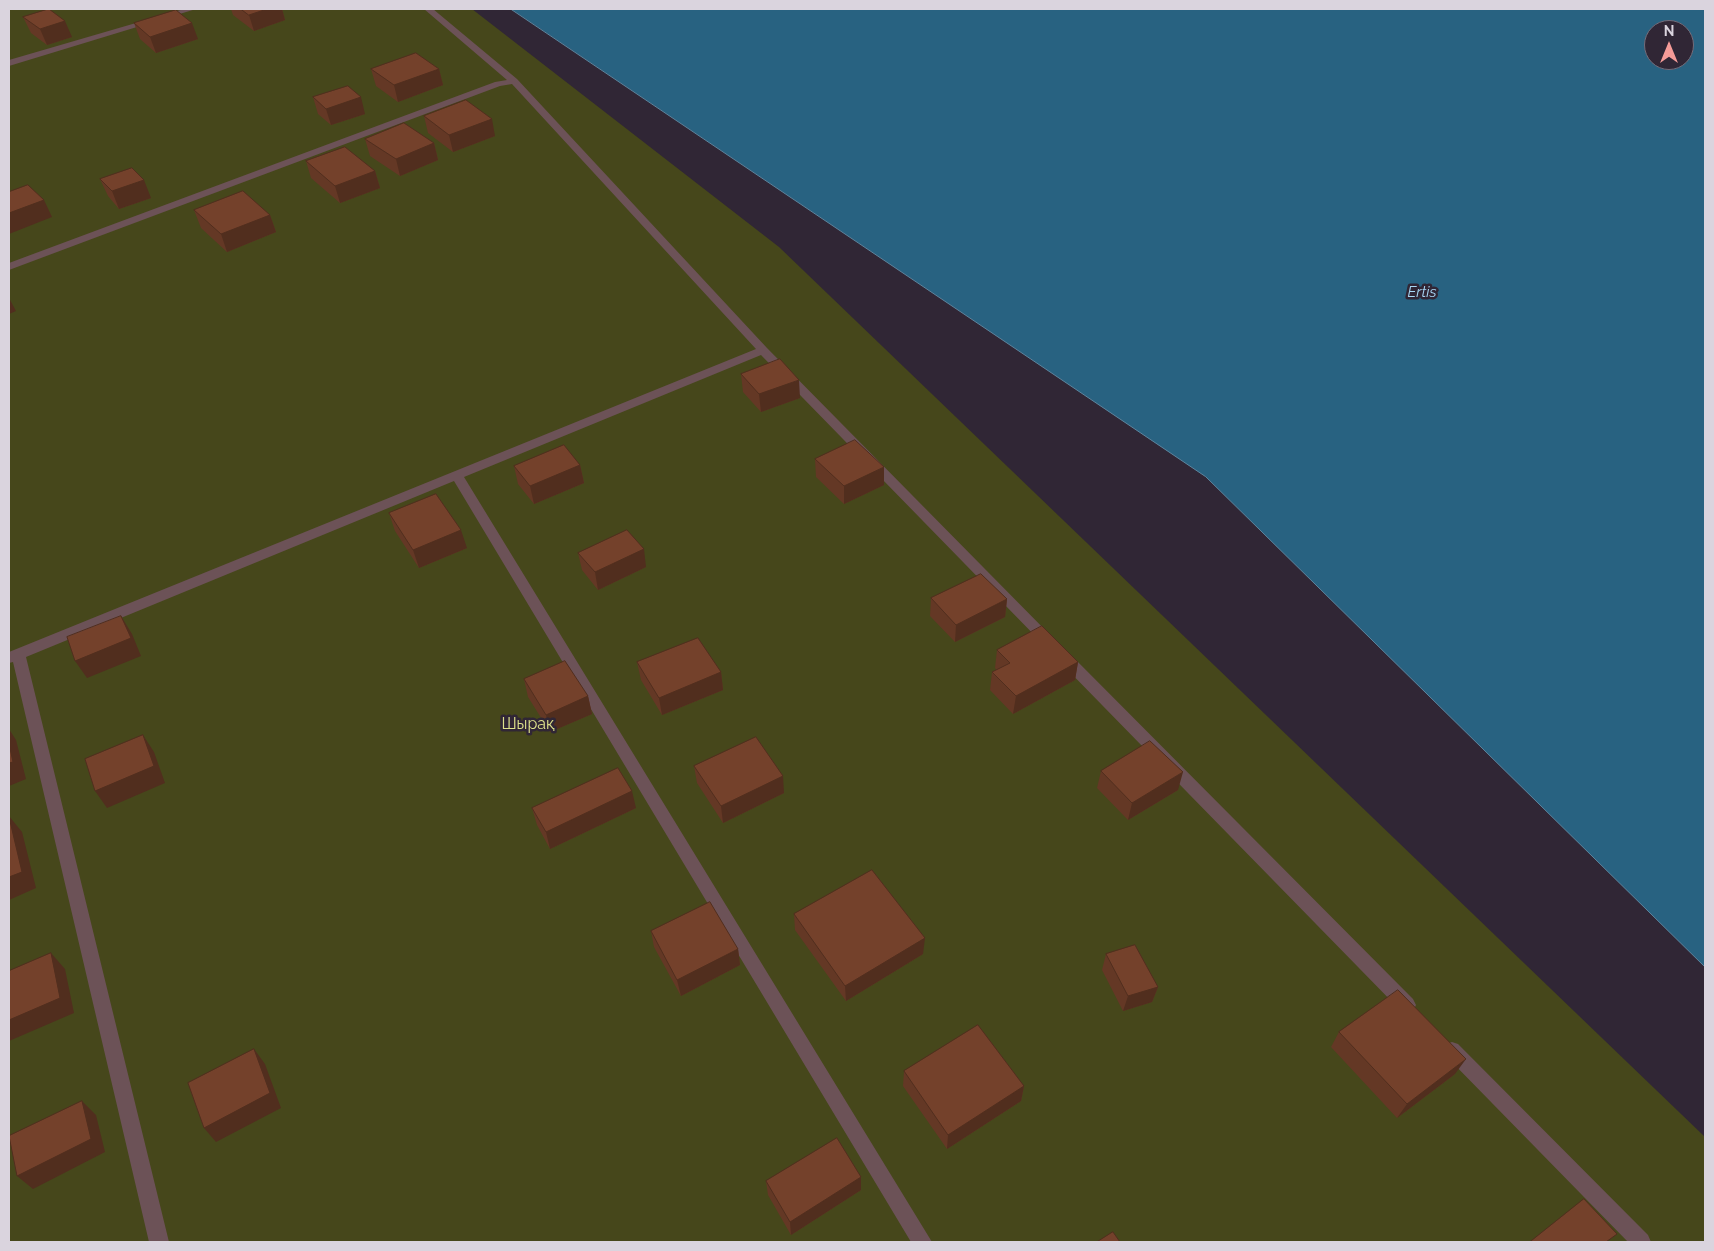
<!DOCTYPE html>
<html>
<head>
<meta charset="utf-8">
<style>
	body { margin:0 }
	#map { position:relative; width:1714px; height:1251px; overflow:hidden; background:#302635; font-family:Raleway,sans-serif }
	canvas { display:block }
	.frame { position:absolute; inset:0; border:10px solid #dad4de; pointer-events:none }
	.north { position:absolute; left:1644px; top:20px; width:50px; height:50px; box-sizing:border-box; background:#302635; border:1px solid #746c79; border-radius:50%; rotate:0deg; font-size:14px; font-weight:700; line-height:20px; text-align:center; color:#dad4de }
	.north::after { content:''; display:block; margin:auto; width:18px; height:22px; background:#f59b98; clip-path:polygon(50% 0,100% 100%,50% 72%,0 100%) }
</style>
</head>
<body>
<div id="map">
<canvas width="1714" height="1251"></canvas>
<div class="frame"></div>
<div class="north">N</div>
</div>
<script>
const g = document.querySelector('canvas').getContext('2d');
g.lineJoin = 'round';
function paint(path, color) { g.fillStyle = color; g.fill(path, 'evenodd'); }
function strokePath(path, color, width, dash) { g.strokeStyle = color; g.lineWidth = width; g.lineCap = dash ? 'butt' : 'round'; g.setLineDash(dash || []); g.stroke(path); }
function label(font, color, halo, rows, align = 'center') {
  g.font = font + ' Raleway,sans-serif'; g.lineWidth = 5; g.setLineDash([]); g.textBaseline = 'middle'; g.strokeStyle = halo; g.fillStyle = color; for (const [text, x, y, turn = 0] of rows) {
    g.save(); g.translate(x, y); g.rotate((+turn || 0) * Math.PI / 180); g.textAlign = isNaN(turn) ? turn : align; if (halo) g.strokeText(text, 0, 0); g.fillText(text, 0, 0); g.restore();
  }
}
paint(new Path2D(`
	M9,9H472L779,247L1705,1137V1242H9Z`), '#46471b');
const water = new Path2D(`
	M511,9H1705V967L1206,477ZM1654,30H1684V60H1654Z`);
paint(water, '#286281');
strokePath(water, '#5d849d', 1);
paint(new Path2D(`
	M184,9H196L9,66V60Z
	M424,9H433L517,79L767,348L1056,641L1054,645L1049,646L1044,645L761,355L464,477L932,1242H911L454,481L26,657L169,1242H149L13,662L9,663V652L756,349L512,84L500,86L9,270V263L495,82L507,80Z
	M1064,652L1069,653L1413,999L1416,1005L1413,1011L1407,1013L1401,1011L1059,661L1057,657L1059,653Z
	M1452,1042L1458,1044L1648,1235L1651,1242H1628L1446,1056L1443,1050L1446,1044Z`), '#6c5257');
paint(new Path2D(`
	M231,9H282L285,20L254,31L233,15Z
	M23,17L72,37L47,45L31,33Z
	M134,23L198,39L156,53L140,39Z
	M371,69H439L443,85L398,102L376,86Z
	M313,97L365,114L331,125L318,114Z
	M424,116L495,136L453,152L428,133Z
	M365,139L434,143L438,160L400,176L370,156Z
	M306,161L375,171L380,188L340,203L311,178Z
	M100,179L151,198L119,209L108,196Z
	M194,210L270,215L276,232L227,252L201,228Z
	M741,374L800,398L761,412L743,392Z
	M815,459L884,485L844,504L816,477Z
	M580,465L584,483L534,504L518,484L514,466Z
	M389,513L467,548L419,568L395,531Z
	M578,553L646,567L598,590L582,570Z
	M931,598L1007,599L1005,617L955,642L930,616Z
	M997,650L1078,662L1075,680L1013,714L990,690L992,672L997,670L995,668Z
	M637,662L721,672L723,690L662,715L641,680Z
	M524,679L588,696L592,714L550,732L528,697Z
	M694,766L784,793L723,823L697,783Z
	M1101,771L1178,790L1128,820L1097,788Z
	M532,808H636L550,849L537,825Z
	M794,914L923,954L846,1001L795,930Z
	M651,931L738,949L740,965L681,996L654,947Z
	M1106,954L1158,987L1152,1002L1123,1011L1102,970Z
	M1339,1032L1455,1074L1397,1118L1331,1047Z
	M904,1071L1024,1086L1021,1101L947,1149L903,1086Z
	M861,1177V1190L791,1235L768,1195L766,1181Z`), '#643825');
paint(new Path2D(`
	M267,9H282L285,20L254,31L249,15Z
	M65,21L72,37L47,45L40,29Z
	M192,23L198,39L156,53L150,37Z
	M439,69L443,85L398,102L394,85Z
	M361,97L365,114L331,125L326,109Z
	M492,119L495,136L453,152L449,135Z
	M434,143L438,160L400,176L396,159Z
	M375,171L380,188L340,203L335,186Z
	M144,180L151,198L119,209L112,191Z
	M44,200L52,217L9,234V213Z
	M270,215L276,232L227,252L221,234Z
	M9,298L16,311L9,314Z
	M799,380L800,398L761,412L759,394Z
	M580,465L584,483L534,504L530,486Z
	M884,467V485L844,504V486Z
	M461,530L467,548L419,568L413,550Z
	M644,549L646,567L598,590L595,572Z
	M1007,599L1005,617L955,642L956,625Z
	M121,616L132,634L141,656L87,678L75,661Z
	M1078,662L1075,680L1013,714L1016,696Z
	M721,672L723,690L662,715L659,698Z
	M588,696L592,714L550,732L546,715Z
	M9,729L16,740L26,779L9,786Z
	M143,735L154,752L165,783L107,808L95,791Z
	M1183,772L1178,790L1128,820L1132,803Z
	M783,776L784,793L723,823L721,806Z
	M632,791L636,808L550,849L546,832Z
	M9,816L22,832L36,888L9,900Z
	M925,938L923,954L846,1001L845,986Z
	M738,949L740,965L681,996L677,980Z
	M51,953L65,969L74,1013L9,1041V1020Z
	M1158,987L1152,1002L1123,1011L1128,996Z
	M254,1049L265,1064L281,1108L216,1142L204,1128Z
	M1466,1059L1455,1074L1397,1118L1407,1104Z
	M1024,1086L1021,1101L947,1149L948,1135Z
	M82,1101L96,1115L105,1152L33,1189L17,1176Z
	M861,1177V1190L791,1235L790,1222Z`), '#512e1e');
const building = new Path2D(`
	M49,9L65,21L40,29L23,17Z
	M241,9H267L249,15Z
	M176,10L192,23L150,37L134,23Z
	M416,53L439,69L394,85L371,69Z
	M348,86L361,97L326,109L313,97Z
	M466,100L492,119L449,135L424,116Z
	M404,123L434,143L396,159L365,139Z
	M345,147L375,171L335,186L306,161Z
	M132,168L144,180L112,191L100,179Z
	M28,185L44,200L9,213V192Z
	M243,191L270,215L221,234L194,210Z
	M780,359L799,380L759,394L741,374Z
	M855,440L884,467L844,486L815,459Z
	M564,445L580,465L530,486L514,466Z
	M436,494L461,530L413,550L389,513Z
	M627,530L644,549L595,572L578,553Z
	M981,574L1007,599L956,625L931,598Z
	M121,616L131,638L75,661L67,637Z
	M1042,626L1078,662L1016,696L992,672L1010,663L997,650Z
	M698,638L721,672L659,698L637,662Z
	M565,661L588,696L546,715L524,679Z
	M143,735L154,766L95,791L85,759Z
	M756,737L783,776L721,806L694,766Z
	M1150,741L1183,772L1132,803L1101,771Z
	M9,744L13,762L9,763Z
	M618,768L632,791L546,832L532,808Z
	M9,817L22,872L9,877Z
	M872,870L925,938L845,986L794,914Z
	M710,902L738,949L677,980L651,931Z
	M1135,945L1158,987L1128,996L1106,954Z
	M51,953L60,998L9,1020V971Z
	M1398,990L1466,1059L1407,1104L1339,1032Z
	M978,1025L1024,1086L948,1135L904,1071Z
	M254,1049L270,1093L204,1128L188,1083Z
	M82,1101L91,1139L17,1176L9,1136Z
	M837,1138L861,1177L790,1222L766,1181Z
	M1584,1199L1617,1234L1606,1242H1530Z
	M1113,1232L1120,1242H1097Z`);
paint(building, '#74412b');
strokePath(building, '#512e1e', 1);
label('italic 15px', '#a8d8f6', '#302635', [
	["Ertis",1422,292]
]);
label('16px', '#dde18b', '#302635', [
	["Шырақ",528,724]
]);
</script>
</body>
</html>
